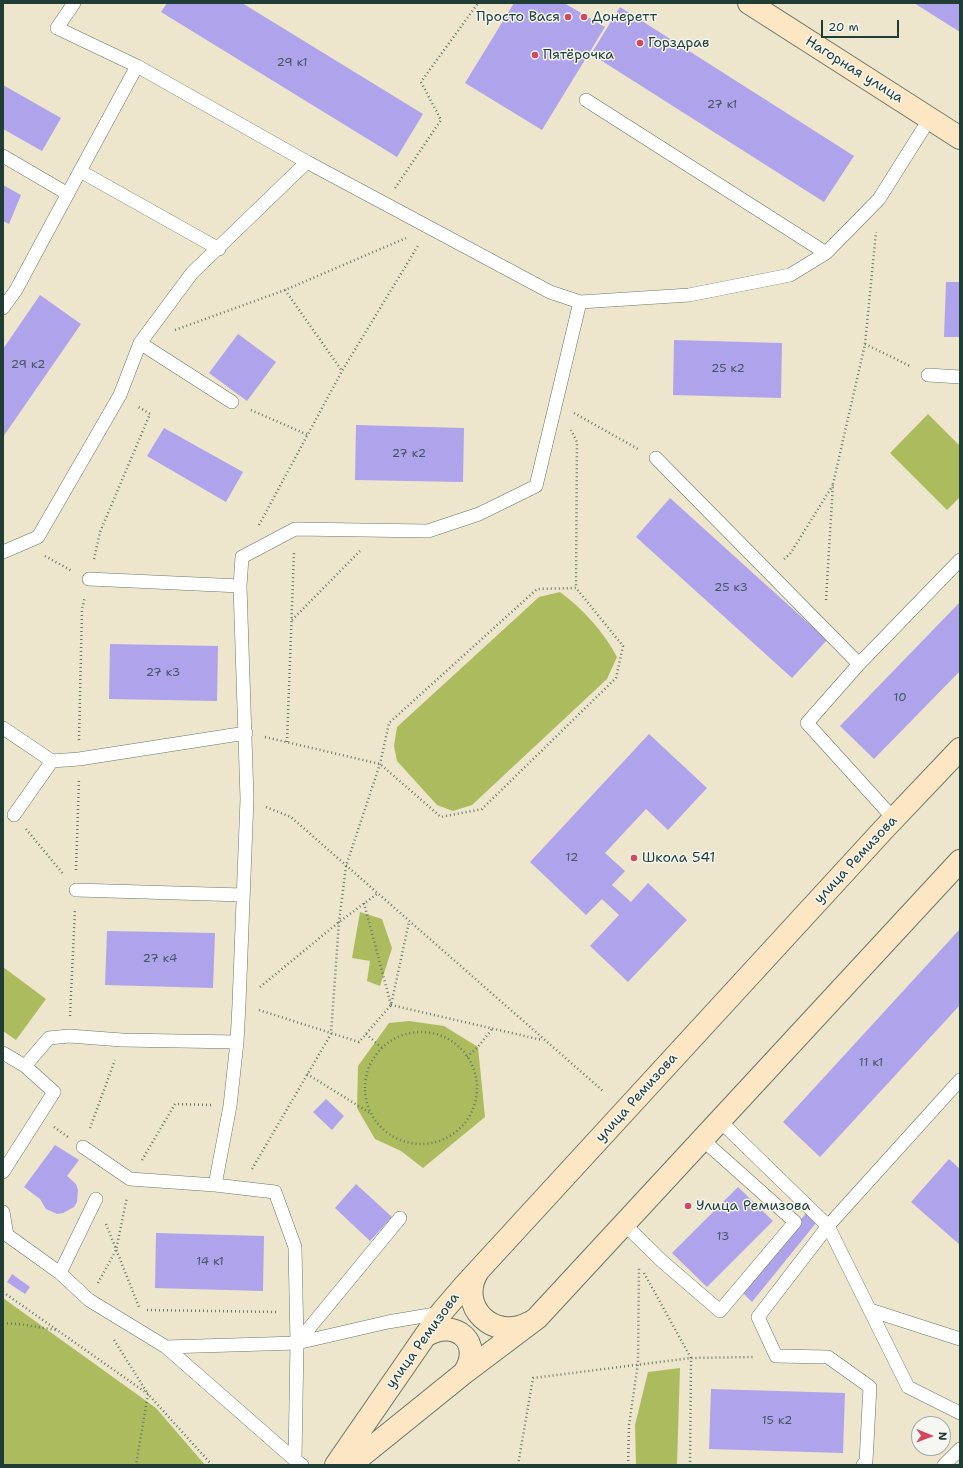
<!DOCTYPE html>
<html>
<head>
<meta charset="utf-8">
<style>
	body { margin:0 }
	#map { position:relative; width:963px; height:1468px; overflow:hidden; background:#ede6cc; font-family:"Shantell Sans",sans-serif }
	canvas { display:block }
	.frame { position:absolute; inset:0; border:4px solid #1f3d34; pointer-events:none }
	.north { position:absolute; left:911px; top:1416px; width:40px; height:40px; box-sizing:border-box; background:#f6f6f2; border:1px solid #a0aca6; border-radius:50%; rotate:91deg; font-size:11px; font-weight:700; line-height:16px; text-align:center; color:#1f3d34 }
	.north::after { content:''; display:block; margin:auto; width:14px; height:18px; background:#d1495b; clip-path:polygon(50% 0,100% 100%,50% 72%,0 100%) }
	.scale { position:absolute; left:821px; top:20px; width:78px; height:18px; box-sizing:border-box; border:2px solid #1f3d34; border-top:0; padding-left:5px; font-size:12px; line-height:14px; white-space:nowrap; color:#1f3d34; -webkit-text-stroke:3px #f6f6f2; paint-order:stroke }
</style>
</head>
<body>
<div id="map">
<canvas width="963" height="1468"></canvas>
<div class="frame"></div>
<div class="north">N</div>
<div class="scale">20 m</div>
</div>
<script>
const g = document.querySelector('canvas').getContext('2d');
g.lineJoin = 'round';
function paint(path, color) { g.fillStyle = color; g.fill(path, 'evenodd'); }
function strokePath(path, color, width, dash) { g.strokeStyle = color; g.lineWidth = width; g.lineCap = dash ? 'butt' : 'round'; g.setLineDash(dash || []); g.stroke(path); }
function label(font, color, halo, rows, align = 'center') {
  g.font = font + ' "Shantell Sans",sans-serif'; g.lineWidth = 3; g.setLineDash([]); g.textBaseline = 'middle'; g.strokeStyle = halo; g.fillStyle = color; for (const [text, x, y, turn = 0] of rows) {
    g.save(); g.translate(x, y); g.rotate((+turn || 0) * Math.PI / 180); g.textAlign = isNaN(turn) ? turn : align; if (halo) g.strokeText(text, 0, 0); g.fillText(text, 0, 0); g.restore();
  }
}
paint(new Path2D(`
	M928,414L960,446V497L947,510L890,453Z
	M560,592C583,609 604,632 617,657L607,679L472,805L453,811L437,805L397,761L394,746L397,727L539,597Z
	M360,912L382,919L392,948L380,986L367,981L370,961L352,958Z
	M3,967L46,999L16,1040L3,1031Z
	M409,1021L444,1026L478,1047L485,1117L423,1168L401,1151L375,1139L357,1108L358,1066L389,1023Z
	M3,1298L156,1408L205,1465H3Z
	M680,1368L677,1465H636L635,1425L648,1372Z`), '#acbb5e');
paint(new Path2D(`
	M167,3H242L423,114L397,157L161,12Z
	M514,3H564L605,27L542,130L465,83Z
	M914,3H960V32Z
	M620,7L854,156L824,202L591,54Z
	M3,85L61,118L42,151L3,129Z
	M3,185L21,195L9,224L3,221Z
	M946,282H960V337H944Z
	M40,295L81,324L3,437V349Z
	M238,334L276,362L247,401L209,373Z
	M674,340L782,343L781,398L673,395Z
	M356,425L464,428L463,482L355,480Z
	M164,428L243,472L226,502L147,456Z
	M670,498L827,640L792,678L636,537Z
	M960,602V671L874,759L840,726Z
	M110,644L218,646L217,701L109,699Z
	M649,734L707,788L668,830L646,809L605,853L625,871L612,885L631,902L648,883L687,920L628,982L590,946L619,915L602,899L586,915L530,862Z
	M960,929V1005L820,1157L783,1122Z
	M107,931L215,933L213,988L105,985Z
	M326,1099L344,1116L332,1130L313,1112Z
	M55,1145L79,1160L67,1176L76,1184L78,1190L77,1202L74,1207L63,1213L57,1214L46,1209L40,1199L24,1187Z
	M949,1159L960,1169V1245L911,1202Z
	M356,1184L392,1217L370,1241L335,1208Z
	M738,1187L773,1221L707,1287L672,1253Z
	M806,1213L816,1223L752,1302L743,1293Z
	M156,1233L264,1236L263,1291L155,1288Z
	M12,1274L30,1287L25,1294L7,1282Z
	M711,1389L845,1393L843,1453L709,1449Z`), '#afa3eb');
const lane = new Path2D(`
	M74,3L57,28L137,66L307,162
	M137,66L80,171L219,249
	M586,100L826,253
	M3,156L68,194
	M3,308L16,290L80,171
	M140,343L232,402
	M928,375L960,377
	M656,458L859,664
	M3,552L38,537L120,395L140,343L192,273L307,162L550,292L580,302L689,295L790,275L826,253L879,199L930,118
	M89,579L240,586
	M3,728L52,761L79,759L246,733
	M14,815L52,761
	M894,819L807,723L859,664L960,560
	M76,890L243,895
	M3,1053L25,1066L54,1092L3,1172
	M25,1066L49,1038L69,1036L122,1040L237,1042
	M960,1080L828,1226L908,1387L960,1413
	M720,1121L828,1226L758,1317L776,1356L828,1357L870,1387L866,1461L863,1465
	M83,1147L130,1179L215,1185
	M3,1212L7,1235L60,1273L89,1300L166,1347L295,1460
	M624,1224L663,1262L720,1311L795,1222L703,1140
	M60,1273L96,1199
	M870,1310L960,1339
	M297,1343L400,1218
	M166,1347L297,1343L388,1322L441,1313
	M302,1465L295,1460L297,1343L295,1247L275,1192L215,1185L230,1106L237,1042L239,1004L247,799L240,586L242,557L295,529L428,531L479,514L536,486L580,302
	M944,1465L960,1449`);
const secondary = new Path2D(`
	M749,3L960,138
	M478,1271C456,1306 494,1342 529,1323
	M425,1336C456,1317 484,1343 464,1373
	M336,1465L441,1313L465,1285L884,829L960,749
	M350,1465L464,1373L537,1318L960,861`);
strokePath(lane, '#677869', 14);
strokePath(secondary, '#677869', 24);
strokePath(new Path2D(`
	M395,188L441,120L421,82L478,3
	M285,290L342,371
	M175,330L285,290L406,238
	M865,344L910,366
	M251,410L308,435
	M574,413L638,449
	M259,525L342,371L419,244
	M45,556L72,571
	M94,559L100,532L150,414L137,406
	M784,559L790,554L833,485
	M826,600L833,484L865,344L876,232
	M292,620L360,551
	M265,737L380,764L441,817L482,809L616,678L623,646L576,588
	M79,740L82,609L85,597
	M287,742L294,553
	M266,807L291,817L603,1091
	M26,829L64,875
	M76,870L79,779
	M364,903L391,1005
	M260,987L339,922L377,894
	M391,1005L542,1040
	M259,1010L359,1042L391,1005L409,922
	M70,1016L75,909
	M365 1088a56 56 0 1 1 112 0a56 56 0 1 1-112 0Z
	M366,1034L382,1048
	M467,1057L478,1047L492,1029
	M307,1074L370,1113
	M54,1127L68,1137
	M90,1128L115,1060
	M142,1160L175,1104L211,1105
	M252,1169L331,1034L339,922L346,866L380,764L389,723L537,589L576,588L577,442L571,430
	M106,1224L139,1307
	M644,1273L691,1358L690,1465
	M98,1283L116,1250L127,1197
	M3,1292L148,1394L212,1465
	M147,1310L278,1312
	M3,1323L19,1324L56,1330
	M114,1340L148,1394L136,1465
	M518,1465L533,1378L691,1358L754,1357
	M628,1465L629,1425L638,1363L639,1268`), '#677869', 2.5, [1, 3]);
strokePath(lane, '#fff', 13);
strokePath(secondary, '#fce6c4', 22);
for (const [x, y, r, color] of [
	[568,17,4,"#d1495b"],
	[584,17,4,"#d1495b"],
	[640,43,4,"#d1495b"],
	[535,55,4,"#d1495b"],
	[634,858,4,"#d1495b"],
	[688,1206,4,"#d1495b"]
]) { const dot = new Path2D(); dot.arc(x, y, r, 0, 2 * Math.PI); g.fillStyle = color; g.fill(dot); strokePath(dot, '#f6f6f2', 1.5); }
label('12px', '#435662', null, [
	["29 к1",292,63],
	["27 к1",722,105],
	["29 к2",28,365],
	["25 к2",728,369],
	["27 к2",409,454],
	["25 к3",731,588],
	["27 к3",163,673],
	["10",900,698],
	["12",572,858],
	["27 к4",160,959],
	["11 к1",871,1063],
	["13",723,1237],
	["14 к1",210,1262],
	["15 к2",777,1421]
]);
label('14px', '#1f3d34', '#f6f6f2', [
	["Просто Вася",560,17,"right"],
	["Донеретт",592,17],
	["Горздрав",648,43],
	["Пятёрочка",543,55],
	["Школа 541",642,858],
	["Улица Ремизова",696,1206]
], 'left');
label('14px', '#1f3d34', '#f6f6f2', [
	["Нагорная улица",854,70,32],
	["улица Ремизова",856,860,-47],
	["улица Ремизова",637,1098,-48],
	["улица Ремизова",423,1341,-54]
]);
</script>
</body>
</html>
